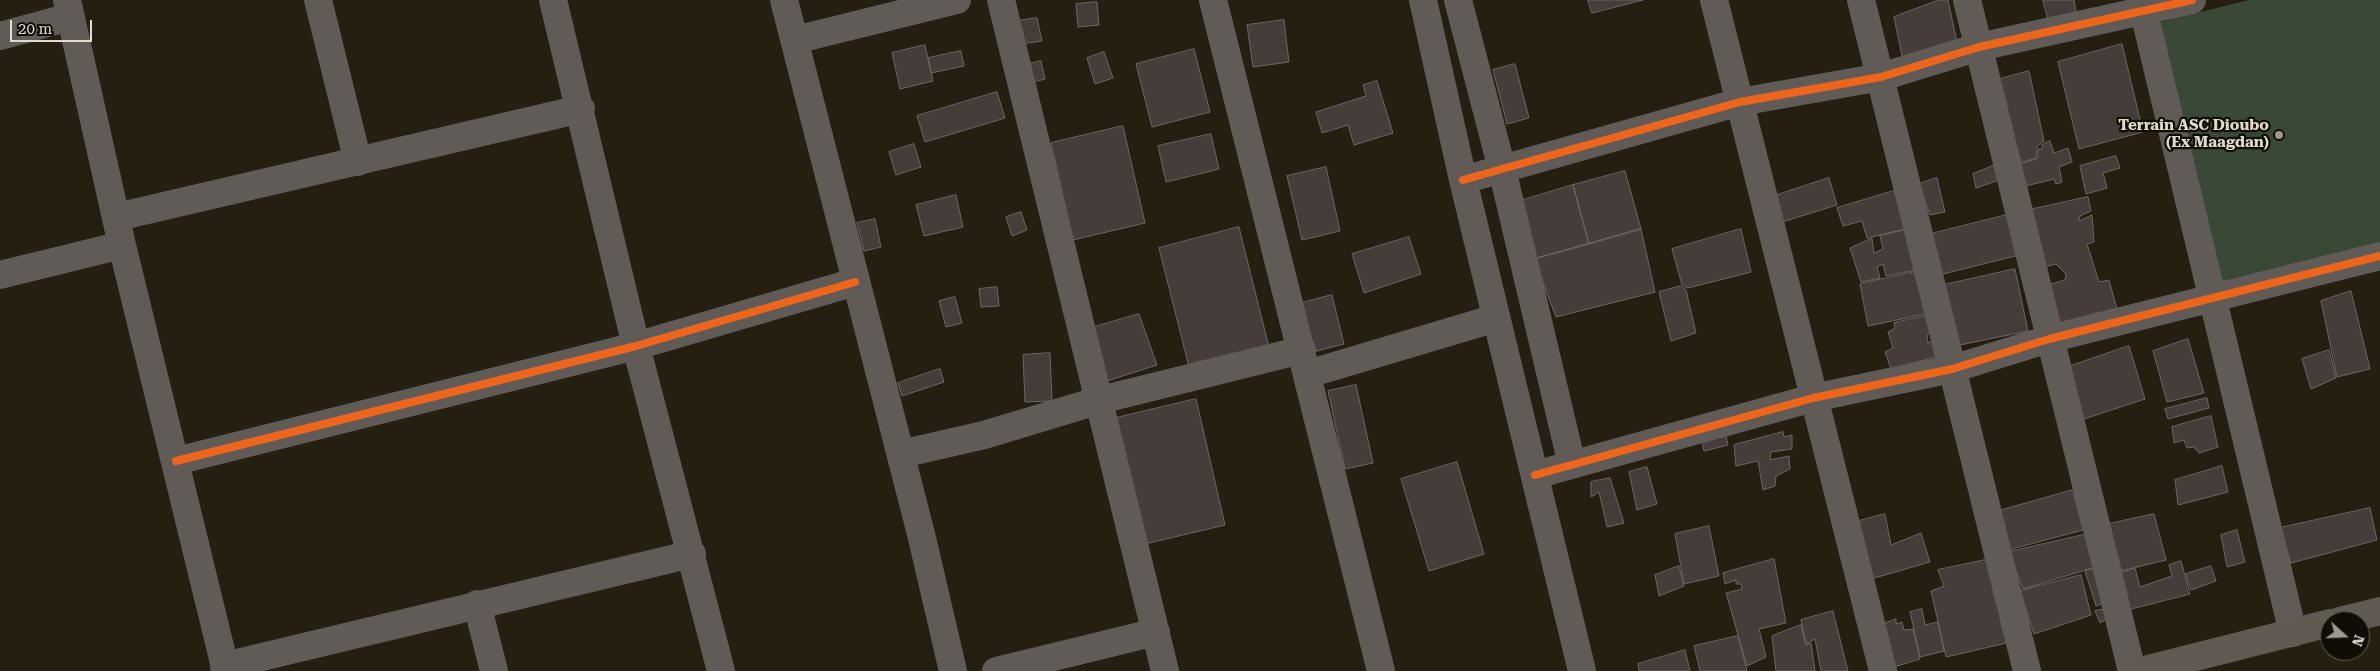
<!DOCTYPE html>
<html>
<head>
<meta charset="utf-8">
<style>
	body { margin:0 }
	#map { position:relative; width:2380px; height:671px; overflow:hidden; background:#241f11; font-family:"Roboto Serif",serif }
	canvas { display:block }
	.north { position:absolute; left:2320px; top:611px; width:50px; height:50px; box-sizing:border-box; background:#100d04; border:1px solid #635f54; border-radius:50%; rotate:110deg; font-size:14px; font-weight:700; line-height:20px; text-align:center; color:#e0dbcc }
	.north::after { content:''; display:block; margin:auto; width:18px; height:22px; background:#9e998b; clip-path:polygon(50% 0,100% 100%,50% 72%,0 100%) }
	.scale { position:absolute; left:10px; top:20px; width:82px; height:22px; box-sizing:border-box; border:2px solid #e0dbcc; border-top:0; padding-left:6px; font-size:15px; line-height:18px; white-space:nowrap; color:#e0dbcc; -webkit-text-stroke:4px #100d04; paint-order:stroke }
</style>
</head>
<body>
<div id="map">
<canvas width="2380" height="671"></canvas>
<div class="north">N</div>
<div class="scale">20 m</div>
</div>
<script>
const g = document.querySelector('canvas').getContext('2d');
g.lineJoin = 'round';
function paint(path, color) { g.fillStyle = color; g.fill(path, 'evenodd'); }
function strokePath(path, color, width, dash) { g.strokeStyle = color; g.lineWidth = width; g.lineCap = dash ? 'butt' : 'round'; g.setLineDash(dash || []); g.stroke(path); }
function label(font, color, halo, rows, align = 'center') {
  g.font = font + ' "Roboto Serif",serif'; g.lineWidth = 4.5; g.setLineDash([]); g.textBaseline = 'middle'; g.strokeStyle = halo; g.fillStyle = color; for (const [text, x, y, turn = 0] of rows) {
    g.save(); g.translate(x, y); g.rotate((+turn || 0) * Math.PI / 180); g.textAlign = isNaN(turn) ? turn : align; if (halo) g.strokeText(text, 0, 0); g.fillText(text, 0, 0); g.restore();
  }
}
paint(new Path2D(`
	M2249,0H2380V246L2216,287L2152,24Z`), '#3a4936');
const building = new Path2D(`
	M1588,0H1643L1592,13Z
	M1939,0H1948L1958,47L1903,61L1894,17Z
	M2043,0H2074L2077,18L2050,25Z
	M1097,2L1099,25L1078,27L1076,4Z
	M1037,18L1042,41L1021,44L1017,21Z
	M1284,20L1289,62L1253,67L1247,25Z
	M2122,44L2143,132L2079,149L2058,62Z
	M925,45L933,81L900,89L892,53Z
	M1194,49L1210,112L1152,127L1136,64Z
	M961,51L964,66L931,73L928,58Z
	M1104,52L1113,78L1095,84L1087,58Z
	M1041,61L1045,79L1026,84L1022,66Z
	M1515,64L1529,118L1507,124L1493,70Z
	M2029,71L2044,141L2037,147L2036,158L2016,164L1997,80Z
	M1377,81L1393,133L1354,145L1348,125L1322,133L1316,112L1366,96L1363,85Z
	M997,92L1005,118L925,142L917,116Z
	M1123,126L1145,223L1073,240L1051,143Z
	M1211,134L1219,169L1166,182L1158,146Z
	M2050,141L2054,153L2068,148L2072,162L2059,167L2062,182L2056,184L2054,179L2026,186L2021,164L2038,158V149H2042V145Z
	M914,144L921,167L896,175L889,152Z
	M2116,156L2120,168L2103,173L2107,188L2086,194L2080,166Z
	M2000,163L2005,178L1976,188L1973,174Z
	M1326,167L1340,231L1302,240L1287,176Z
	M1625,171L1641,229L1589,244L1573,185Z
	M1829,178L1837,205L1779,223L1771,197Z
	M1937,178L1945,212L1930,215L1919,184Z
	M1573,185L1589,244L1534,259L1520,201Z
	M1904,188L1914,227L1867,238L1862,221L1843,226L1837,208Z
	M956,195L963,227L924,236L916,205Z
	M2088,197L2091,211L2080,216L2079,221L2092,215L2094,242L2087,244L2099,282L2109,280L2117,309L2057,326L2047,285L2065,280L2066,274L2056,264L2041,268L2029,210Z
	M1021,212L1027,230L1012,236L1006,217Z
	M2011,214L2019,255L1935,276L1923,236Z
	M875,219L881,247L864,251L857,223Z
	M1239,227L1270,351L1190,371L1159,248Z
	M1913,228L1922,269L1886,276L1883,264L1877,267L1880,278L1861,282L1850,248L1872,238L1874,253L1883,249L1880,236Z
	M1641,229L1655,292L1556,317L1534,259Z
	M1741,229L1751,272L1688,288L1682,285L1672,249Z
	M1409,237L1421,274L1364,293L1352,254Z
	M2015,269L2028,331L1960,345L1944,285Z
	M1924,270L1935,312L1868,326L1860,284Z
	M1681,286L1686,290L1696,333L1671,341L1659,292Z
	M997,287L999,306L981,307L979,289Z
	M2351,291L2370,369L2337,377L2321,301Z
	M1332,295L1344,344L1309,353L1298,304Z
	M955,297L962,323L946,327L939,301Z
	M1139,314L1157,365L1107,381L1091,328Z
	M1926,316L1931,332L1927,335L1928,343L1938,337L1943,355L1891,369L1885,352L1893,348L1888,332L1895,328L1894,323Z
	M2188,339L2204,393L2167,402L2153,351Z
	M2129,346L2145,399L2081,420L2065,368Z
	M2329,350L2336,378L2311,389L2302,359Z
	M1050,353L1052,401L1025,402L1023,355Z
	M940,369L944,382L902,396L898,383Z
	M1356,385L1373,463L1345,469L1328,391Z
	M2207,398L2209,408L2168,419L2165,409Z
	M1196,399L1225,525L1145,544L1116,418Z
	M2211,416L2218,447L2199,453L2194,447L2187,448L2184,440L2174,443L2172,427Z
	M1725,431L1728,445L1704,451L1701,439Z
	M1783,432L1784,437L1792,435V449L1771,452L1770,460L1789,456L1790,469L1776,476L1775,486L1763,490L1758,461L1736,466L1734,445Z
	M1457,462L1484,554L1429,571L1401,479Z
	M2222,466L2228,492L2178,505L2175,480Z
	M1647,467L1657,504L1637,510L1629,472Z
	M1610,478L1624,523L1607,527L1599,492L1591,497V482Z
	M2073,490L2083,530L2008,550L1999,511Z
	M2370,508L2377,540L2291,563L2280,528Z
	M1885,514L1891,545L1921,533L1930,562L1871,579L1859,521Z
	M2154,514L2166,560L2121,571L2109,524Z
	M1709,526L1719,576L1684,584L1675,534Z
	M2237,530L2245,562L2227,567L2221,535Z
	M2092,533L2099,566L2023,589L2009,552Z
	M1774,559L1786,623L1759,629L1766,657L1747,666L1726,593L1742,589L1741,584H1736V580L1725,584L1723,573Z
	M1990,559L2011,642L1946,657L1931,591L1944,586L1938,570Z
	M2181,561L2190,594L2127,610L2117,574L2135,568L2140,587L2172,576L2169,565Z
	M1679,566L1684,586L1659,596L1655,575Z
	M2211,566L2216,581L2191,590L2186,574Z
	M2099,567L2108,601L2096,606L2085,571Z
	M2081,575L2091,615L2034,634L2020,591Z
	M1922,609L1925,625L1938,622L1944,651L1920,657L1910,612Z
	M2105,609L2107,619L2100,623L2095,611Z
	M1833,611L1848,671H1821L1815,639L1806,644L1801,620Z
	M1896,619V624L1902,622L1904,630L1913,629L1920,659L1887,669L1878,626Z
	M1801,625L1806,645L1811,643L1815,671H1776L1772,636Z
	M1738,636L1747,671H1700L1694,646Z
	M1685,650L1690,671H1639L1638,664Z`);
paint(building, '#443d3a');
strokePath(building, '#6d6563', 1);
strokePath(new Path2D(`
	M67,0L122,245L226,671
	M318,0L358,162
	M553,0L636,346L721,671
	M784,0L922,538L953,671
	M1001,0L1165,671
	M1213,0L1381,671
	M1423,0L1463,180L1582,671
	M1458,0L1502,169L1572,465
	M1714,0L1883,671
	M1861,0L2027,671
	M1967,0L2132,671
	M2141,0L2293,633
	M0,36L70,17
	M795,40L957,0
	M1463,180L1740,102L1881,77L1979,47L2192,0
	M117,217L581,109
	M0,275L122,245
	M1308,374L1496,318
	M901,454L984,435L1100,400L1302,350
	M176,461L636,346L855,282
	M1535,475L1813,398L1952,369L2049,339L2380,256
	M477,604L494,671
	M224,666L692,554
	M996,671L1156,632`), '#605b57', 28);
strokePath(new Path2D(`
	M2339,621L2380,611
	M2140,671L2330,623`), '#605a52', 28);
strokePath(new Path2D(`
	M1463,180L1740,102L1881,77L1979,47L2192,0
	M176,461L636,346L855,282
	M1535,475L1813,398L1952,369L2049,339L2380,256`), '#eb651d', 8);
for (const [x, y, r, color] of [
	[2279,135,5,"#9e998b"]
]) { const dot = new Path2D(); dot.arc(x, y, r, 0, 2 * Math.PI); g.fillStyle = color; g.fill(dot); strokePath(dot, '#100d04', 2); }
label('bold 15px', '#e0dbcc', '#100d04', [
	["Terrain ASC Dioubo",2269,126],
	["(Ex Maagdan)",2269,143]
], 'right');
</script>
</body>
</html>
